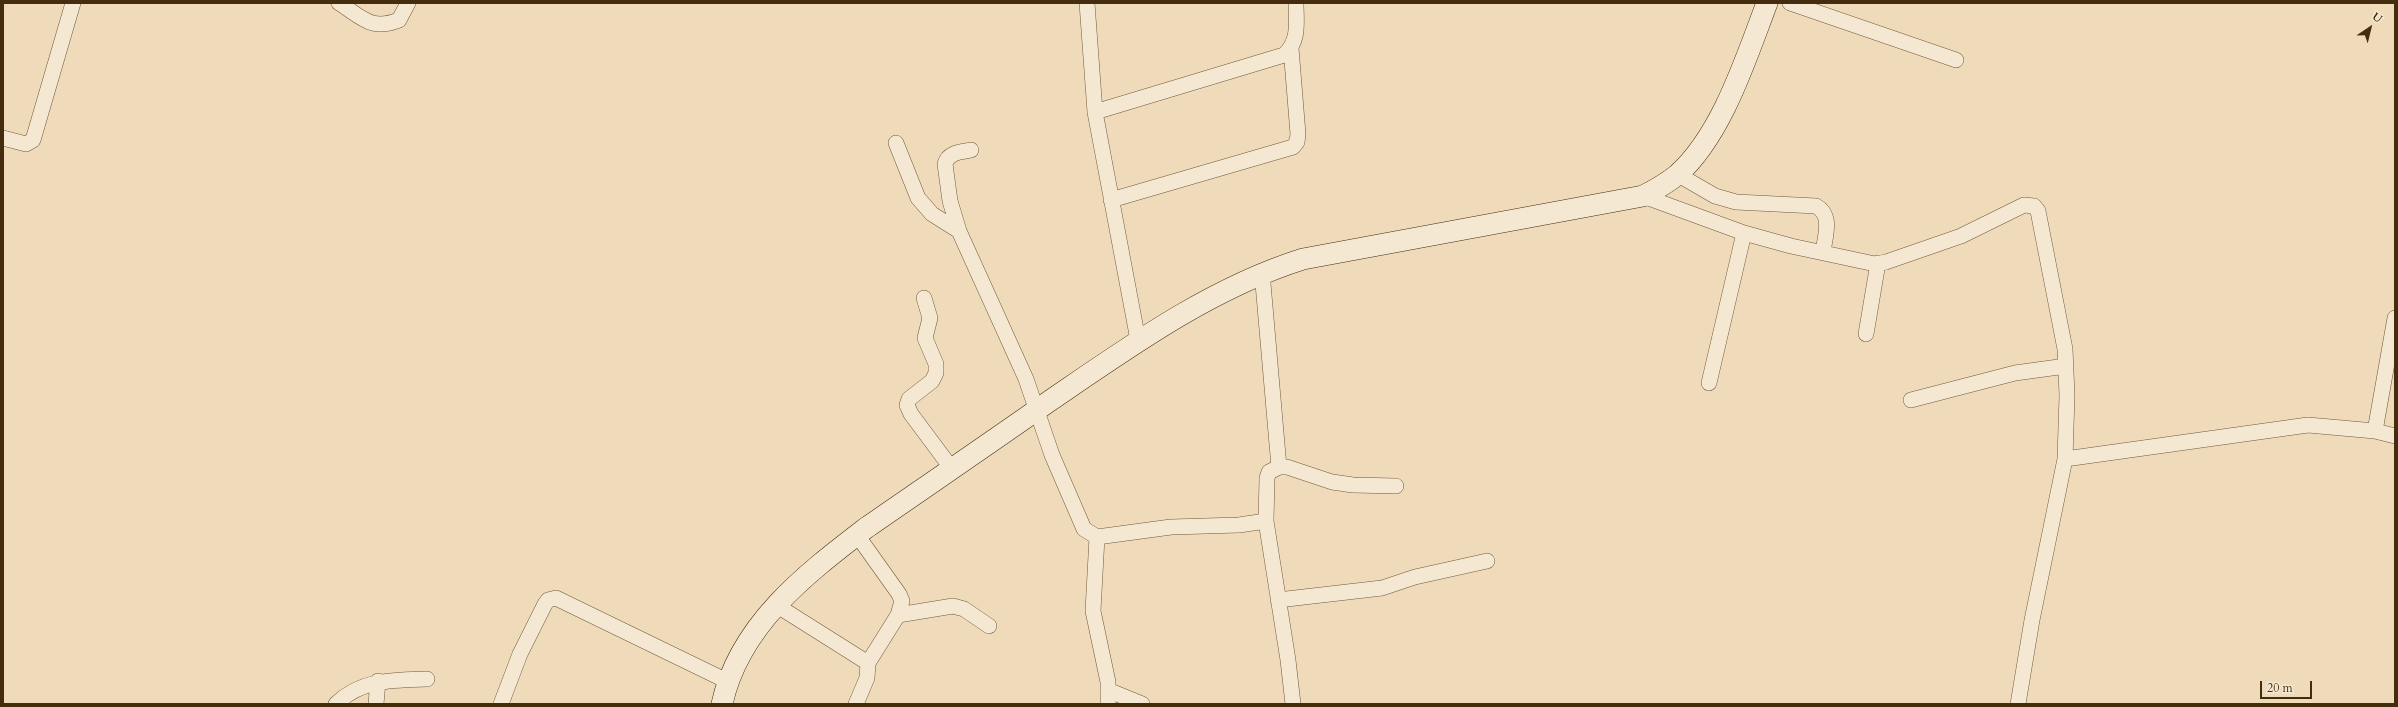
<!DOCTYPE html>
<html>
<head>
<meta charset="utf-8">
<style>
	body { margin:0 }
	#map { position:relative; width:2398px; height:707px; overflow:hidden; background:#efdbba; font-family:Cardo,serif }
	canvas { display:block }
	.frame { position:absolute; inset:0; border:4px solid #462c0f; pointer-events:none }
	.north { position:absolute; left:2350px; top:8px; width:40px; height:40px; -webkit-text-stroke:3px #f5e8d2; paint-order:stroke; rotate:35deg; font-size:11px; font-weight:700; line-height:16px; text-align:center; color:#462c0f }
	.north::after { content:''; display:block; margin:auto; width:14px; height:18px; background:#462c0f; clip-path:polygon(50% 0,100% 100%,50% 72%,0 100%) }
	.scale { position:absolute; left:2260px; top:681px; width:52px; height:18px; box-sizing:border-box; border:2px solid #462c0f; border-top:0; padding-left:5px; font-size:12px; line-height:14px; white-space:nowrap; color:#462c0f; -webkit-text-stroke:3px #f5e8d2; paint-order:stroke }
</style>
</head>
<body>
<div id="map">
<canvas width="2398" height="707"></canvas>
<div class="frame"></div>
<div class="north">U</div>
<div class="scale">20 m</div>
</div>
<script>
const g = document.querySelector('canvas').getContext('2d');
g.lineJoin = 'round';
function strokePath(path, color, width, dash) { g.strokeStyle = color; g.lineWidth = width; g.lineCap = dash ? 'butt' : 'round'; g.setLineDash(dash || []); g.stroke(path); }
const street = new Path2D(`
	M339,3C363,18 371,31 399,20L408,3
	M1087,3L1095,112
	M1790,3L1956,60
	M3,138L26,144L33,140L73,3
	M896,143L918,198L932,214L959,231
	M971,150C961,152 948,152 945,164L950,201L959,231L1026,379L1052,455L1084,529L1097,537L1171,527L1239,525L1266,521L1288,660L1293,704
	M1677,174L1715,196L1736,202L1816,206C1833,215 1825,236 1823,252
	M1643,196L1744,233L1791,246L1875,264L1886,262L1961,236L2024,205L2034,206L2038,211L2065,349L2067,395L2065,459L2032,620L2018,704
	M1111,200L1293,147L1297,142L1298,134L1291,48
	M1262,272L1279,467
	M924,298L930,318L925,338L936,364V373L932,381L909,399L907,405L911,414L952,469
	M1866,334L1878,263
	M1138,340L1095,112L1284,55C1300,41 1296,22 1296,3
	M1709,383L1744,233
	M1911,400L2015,373L2066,366
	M2375,431L2395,318
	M2065,459L2308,425L2375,431L2395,436
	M1266,521L1267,478L1269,472L1279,467H1287L1332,482L1353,485L1396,486
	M1097,537L1093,611L1108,682V704
	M1278,600L1382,588L1415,577L1487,561
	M776,605L868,663
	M898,615L953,606L964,609L989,626
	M1110,691L1142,704
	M336,704C361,679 394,680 427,679
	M376,704L378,681
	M501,704L520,654L545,604L548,600L556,598L729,682
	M856,704L867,678L868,663L898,615L902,601L899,594L857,535`);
const secondary = new Path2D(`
	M722,704C739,625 806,574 866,528C928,485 990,443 1051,400C1130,346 1211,288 1303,259L1643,196C1655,190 1667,183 1677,175C1722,135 1746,58 1767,3`);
strokePath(street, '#70583a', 16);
strokePath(secondary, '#462c0f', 22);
strokePath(street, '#f5e8d2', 15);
strokePath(secondary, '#f5e8d2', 21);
</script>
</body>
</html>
